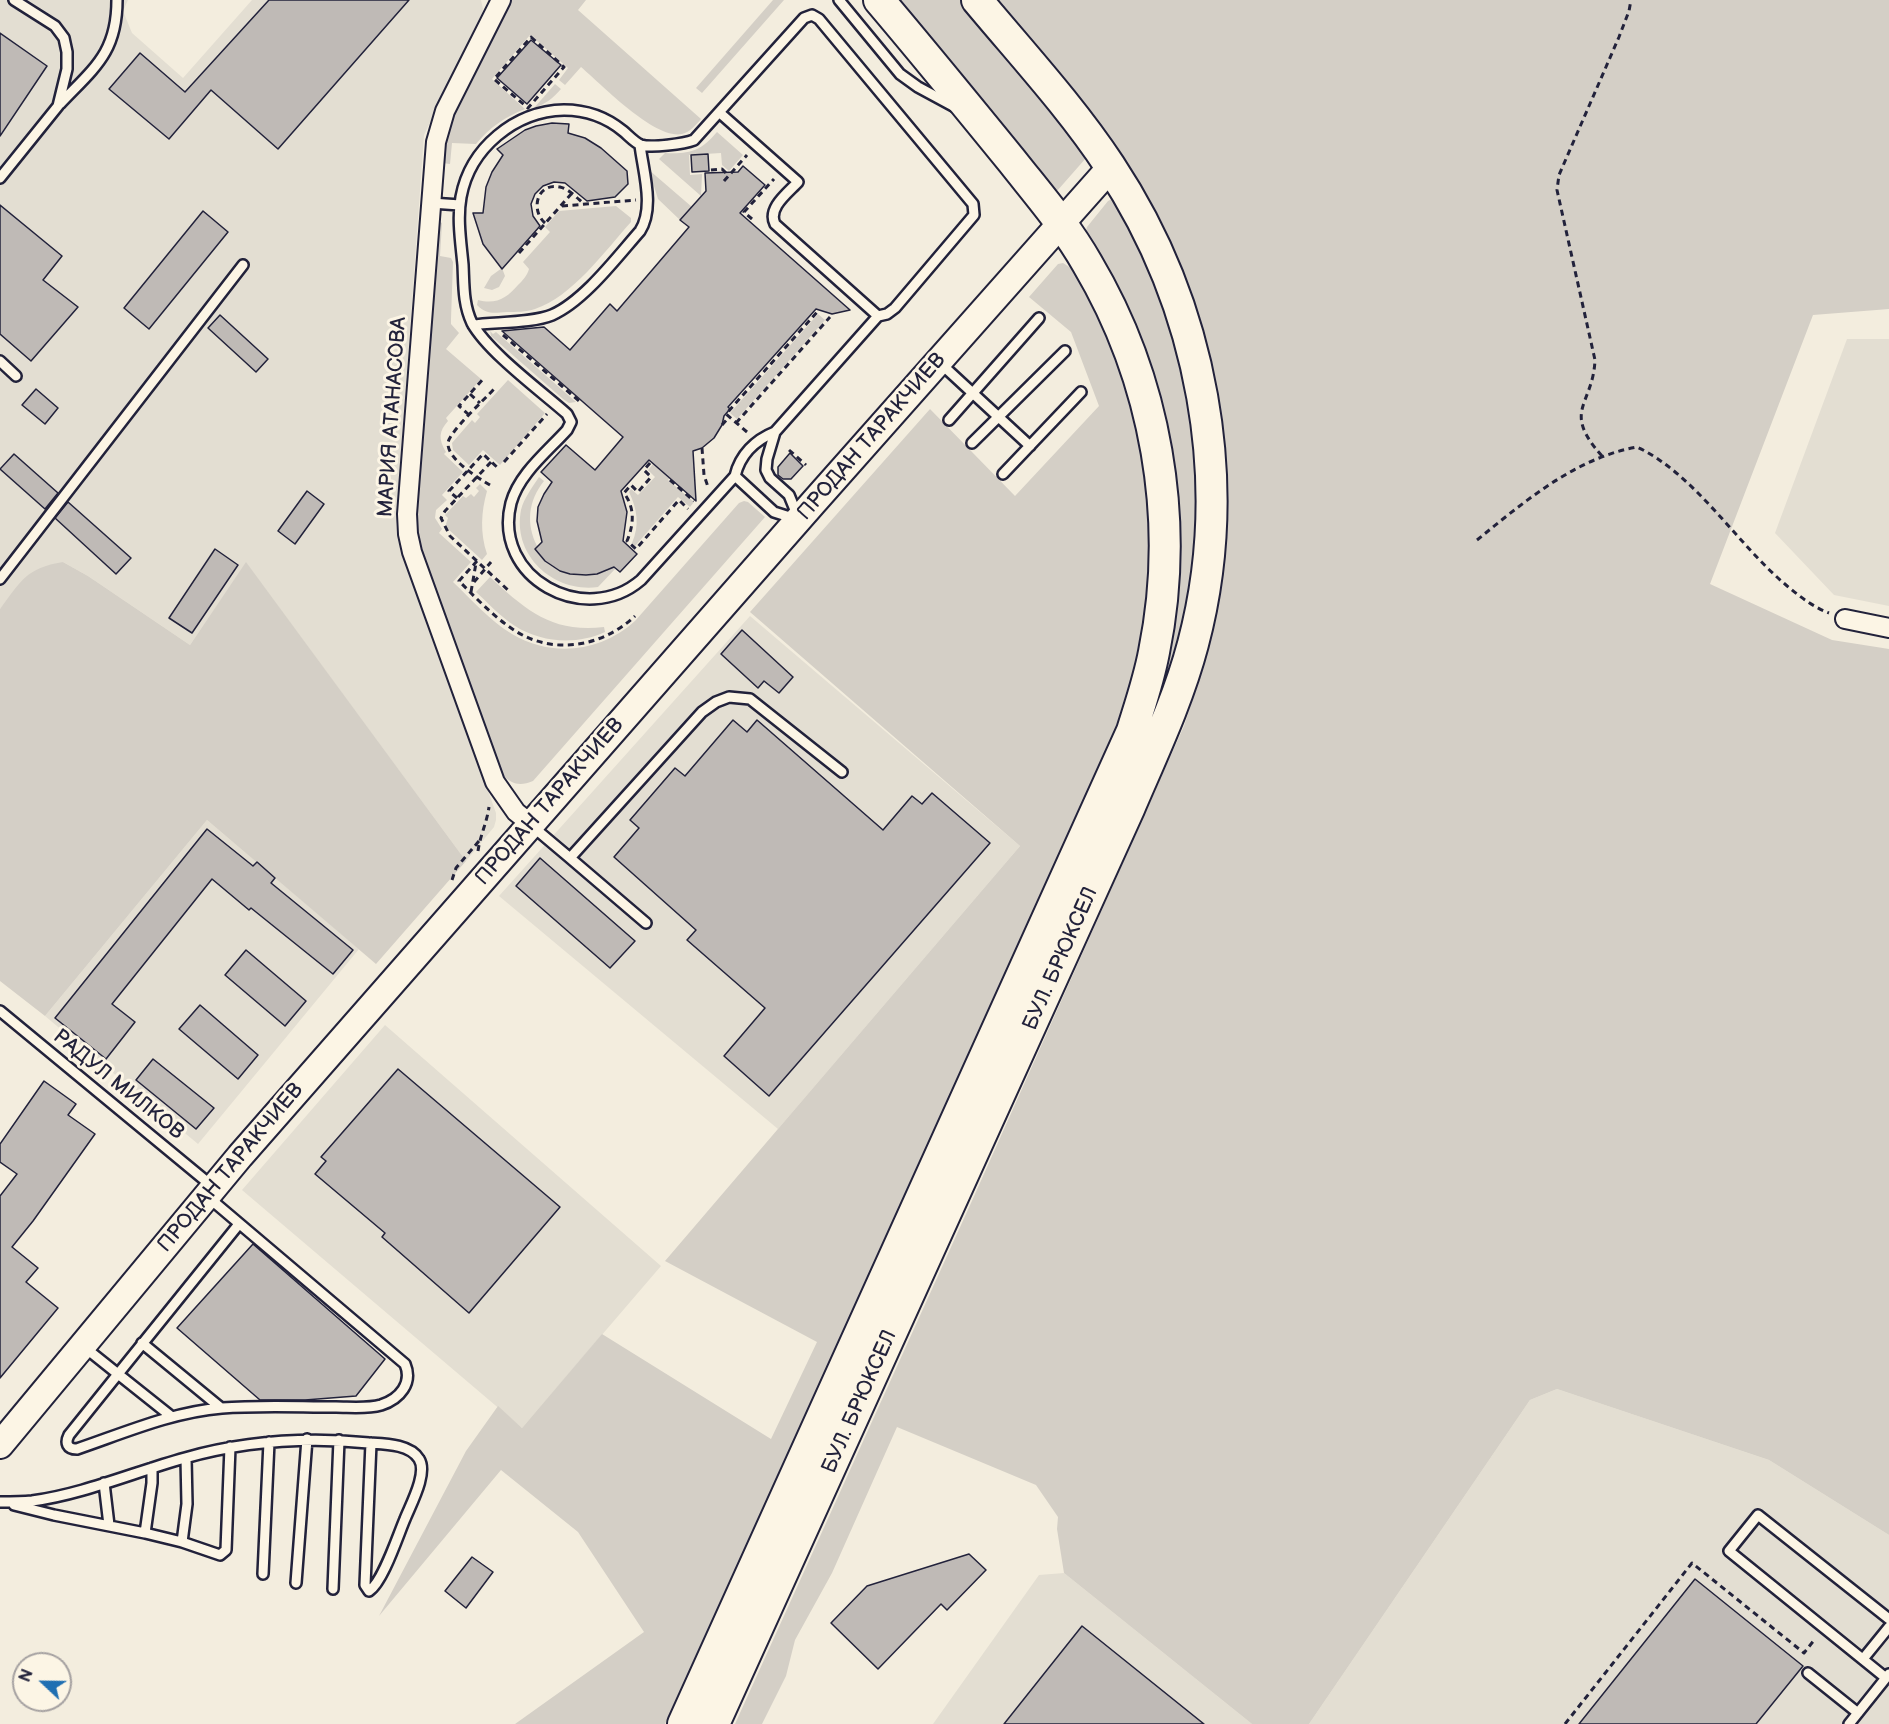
<!DOCTYPE html>
<html>
<head>
<meta charset="utf-8">
<style>
	body { margin:0 }
	#map { position:relative; width:1889px; height:1724px; overflow:hidden; background:#f3edde; font-family:"Balsamiq Sans",sans-serif }
	canvas { display:block }
	.north { position:absolute; left:12px; top:1652px; width:60px; height:60px; box-sizing:border-box; background:#fcf5e5; border:2px solid #a5a1a1; border-radius:50%; rotate:292deg; font-size:16px; font-weight:700; line-height:24px; text-align:center; color:#22223b }
	.north::after { content:''; display:block; margin:auto; width:21px; height:27px; background:#1f6fb2; clip-path:polygon(50% 0,100% 100%,50% 72%,0 100%) }
</style>
</head>
<body>
<div id="map">
<canvas width="1889" height="1724"></canvas>
<div class="north">N</div>
</div>
<script>
const g = document.querySelector('canvas').getContext('2d');
g.lineJoin = 'round';
function paint(path, color) { g.fillStyle = color; g.fill(path, 'evenodd'); }
function strokePath(path, color, width, dash) { g.strokeStyle = color; g.lineWidth = width; g.lineCap = dash ? 'butt' : 'round'; g.setLineDash(dash || []); g.stroke(path); }
function label(font, color, halo, rows, align = 'center') {
  g.font = font + ' "Balsamiq Sans",sans-serif'; g.lineWidth = 6; g.setLineDash([]); g.textBaseline = 'middle'; g.strokeStyle = halo; g.fillStyle = color; for (const [text, x, y, turn = 0] of rows) {
    g.save(); g.translate(x, y); g.rotate((+turn || 0) * Math.PI / 180); g.textAlign = isNaN(turn) ? turn : align; if (halo) g.strokeText(text, 0, 0); g.fillText(text, 0, 0); g.restore();
  }
}
paint(new Path2D(`
	M0,0H128L123,11L132,33L183,78L252,0H481L483,9L480,19L424,135L396,525L398,541L496,813V820L494,827L466,861L246,563L190,645L88,576L63,562L0,609Z
	M1847,339H1889V606L1834,595L1775,533Z
	M750,616L1020,846L778,1129L499,896Z
	M207,820L359,949L198,1144L45,1016Z
	M385,1025L661,1266L522,1428L242,1190Z
	M1557,1389L1769,1460L1889,1535V1724H1309L1530,1400Z
	M1064,1573L1252,1724H933L1039,1575Z`), '#e3ded2');
paint(new Path2D(`
	M510,0H586L578,10L701,119C696,125 690,132 682,134C655,140 601,84 581,67L565,85L559,80L568,68L530,35L492,79L525,109C505,117 490,127 476,144L452,143L450,164L442,163L443,144L453,115Z
	M773,0H784L702,93L696,88Z
	M892,0H962L1087,151L1086,158L1057,191L1054,192Z
	M991,0H1889V309L1813,315L1710,584L1832,640L1889,649V1535L1769,1460L1557,1389L1530,1400L1309,1724H1252L1064,1573L1057,1529L1058,1517L1036,1485L897,1427L832,1573L795,1640L786,1676L762,1724H735L971,1203L1184,726C1238,573 1244,430 1185,277C1172,243 1156,206 1135,176C1123,160 1107,143 1094,127C1060,85 1025,42 991,0Z
	M555,84L561,89C553,98 546,104 534,108Z
	M717,132L743,155L729,171L722,165L721,153L689,155L690,175L702,174L701,196L659,159L665,153C689,154 700,152 717,132Z
	M649,170L692,207L680,220L658,199Z
	M1112,199L1137,237L1174,330L1193,427L1198,495L1194,568L1186,611L1168,683L1104,821L1176,539L1085,234L1087,227L1108,201Z
	M616,206L631,218V222C605,251 572,297 535,309C526,312 516,312 507,312C494,313 487,315 477,305L478,300C496,305 507,298 518,285C523,280 527,276 529,269L523,262L550,232L545,227L559,211Z
	M437,220L442,223L440,256L451,258L453,262L451,319V324L459,333L446,349L481,379L446,418L448,421C439,431 438,439 446,452L444,454L463,472L442,495L447,500L436,510L435,518L442,529L439,533L471,562L453,582C471,599 490,621 512,634C552,658 601,652 635,621L739,503L744,501L748,502L765,517L533,781C521,786 512,785 503,775L417,538L416,511Z
	M1063,263L1074,270L1110,342L1128,391L1140,444L1147,488L1150,530L1149,562L1147,598L1140,640L1131,679L1121,714L1106,752L665,1724H515L644,1632L578,1532L501,1470L379,1616L466,1451L498,1406L522,1428L602,1334L771,1439L817,1342L665,1261L1020,846L750,612L930,409L1015,496L1099,406L1071,332L1029,297L1058,264Z
	M502,268L505,276L499,287L492,290L484,288L491,276Z
	M818,314L825,320L737,419L730,413Z
	M490,331L493,334L496,332L576,402L569,403L563,399L491,336Z
	M508,380L545,413L500,465L483,450L469,465L453,450L452,443L472,420L475,423L480,417L477,414Z
	M653,464L670,478L668,480L694,502L690,507L678,497L635,546L632,543C640,525 637,509 629,492L631,489L638,495L655,477L648,470Z
	M539,477L544,481C528,501 526,524 537,546L535,549C553,577 586,582 614,567L616,568L598,587C554,593 512,556 521,510C524,498 532,488 539,477Z
	M480,484L487,491C481,512 480,533 487,554L482,560L448,529L446,524L448,518L445,515L463,496L466,498L471,494L474,497L479,491L476,488Z
	M63,562L88,576L190,645L246,562L466,861L376,964L207,820L45,1016L0,981V609C21,581 26,568 63,562Z
	M490,577C526,610 551,633 604,627L605,632C577,645 542,643 515,626C501,617 489,604 476,592Z`), '#d4cfc6');
const building = new Path2D(`
	M269,0H409L278,149L211,90L169,139L109,89L140,53L185,92Z
	M0,33L47,66L0,136Z
	M531,40L561,65L527,104L497,78Z
	M552,123L569,124L568,133L585,138L601,148L627,171L628,184L615,197L587,201L565,183L554,182L543,186L535,194L531,204L533,216L540,226L502,269L483,244L473,213H483L486,187L492,172L503,155L497,149L525,130L536,126Z
	M708,154L709,171L692,172L691,155Z
	M743,166L765,185L740,213L850,310L832,314L816,309L728,407L730,409L724,416L722,425L714,438L702,448L693,451L696,501L649,460L621,491L627,512L623,541L637,554L620,572L614,567L597,574L586,575L570,574L560,571L545,561L535,549L542,542L537,521L538,507L544,494L552,482L541,472L566,445L595,470L623,437L502,331L544,327L570,350L610,304L617,311L689,227L680,220L706,191L705,173L738,172Z
	M0,205L62,256L43,280L78,307L31,361L0,334Z
	M203,211L228,232L149,329L124,308Z
	M220,315L268,359L256,372L208,328Z
	M36,389L58,408L45,424L22,405Z
	M790,453L803,466L791,479H783L778,475V467Z
	M14,454L58,493L45,509L0,469Z
	M307,491L324,504L295,544L278,531Z
	M68,502L131,558L116,574L55,518Z
	M215,549L238,565L192,633L169,618Z
	M742,630L793,677L779,693L764,681L758,688L721,654Z
	M733,720L747,732L757,720L883,830L912,796L922,804L932,793L990,843L769,1096L724,1056L765,1008L687,940L696,930L614,857L639,828L630,820L675,768L685,776Z
	M207,829L253,866L257,862L275,878L271,883L353,950L333,974L251,908L249,910L212,879L112,1004L135,1022L106,1059L55,1018Z
	M540,858L635,941L610,968L516,886Z
	M246,950L306,1001L285,1026L225,975Z
	M200,1005L258,1055L238,1079L179,1029Z
	M153,1059L214,1108L196,1129L136,1080Z
	M398,1069L560,1207L469,1313L382,1237L385,1233L315,1174L326,1161L321,1157Z
	M44,1081L76,1104L68,1115L95,1134L33,1221L12,1247L38,1268L26,1282L58,1308L0,1378V1196L17,1174L0,1162V1144Z
	M253,1244L385,1359L356,1396L305,1400H260L177,1328Z
	M969,1554L986,1570L947,1610L941,1604L878,1669L831,1623L867,1586Z
	M472,1557L493,1572L466,1608L445,1591Z
	M1695,1579L1803,1666L1756,1724H1579Z
	M1082,1626L1204,1724H1004Z`);
paint(building, '#bfbab6');
strokePath(building, '#22223b', 1.5);
const lane = new Path2D(`
	M839,0L900,74L918,87L955,107
	M812,15L819,19L973,204L974,215L895,308L887,314L878,316L775,432C755,440 740,455 735,476L641,580C585,628 492,578 511,503C519,474 547,452 567,430L571,422L567,414C541,391 488,352 472,323C463,304 464,285 463,265C461,243 457,219 461,197C470,148 515,111 564,110C586,110 606,117 623,131C628,135 635,143 641,145C651,148 684,144 694,140L804,18Z
	M60,104C94,68 117,53 117,0
	M720,113L798,182C788,193 767,208 775,224L878,316
	M0,178L58,106L67,69V52L64,38L55,26L14,0
	M431,203L460,205
	M473,325C495,322 533,323 552,315C584,301 617,257 640,231C655,207 643,171 640,145
	M0,361L16,376
	M939,362L1030,446
	M949,420L1039,318
	M775,432L767,459L766,470L770,478L789,495L798,517
	M972,443L1065,351
	M1003,474L1081,392
	M735,476L774,512L796,519
	M0,579L243,265
	M532,826L570,858L702,712L716,702L729,697L750,699L842,772
	M570,858L646,923
	M0,1011L212,1186
	M142,1343L221,1408
	M83,1346L118,1374L239,1224
	M172,1417L118,1374L69,1435C65,1443 67,1449 77,1449C124,1433 172,1412 222,1408C259,1405 298,1407 336,1407C350,1407 367,1409 381,1405C400,1399 413,1383 405,1364L208,1197
	M104,1483L109,1525
	M0,1502C10,1502 21,1502 32,1501C84,1494 134,1472 185,1458C245,1441 307,1437 369,1443C385,1444 410,1444 419,1459C428,1473 411,1504 405,1519C398,1535 383,1582 369,1591L365,1585L371,1443
	M14,1505L54,1515L145,1533L152,1483V1468
	M145,1533L182,1542L220,1555L226,1550L230,1447
	M182,1542L187,1504L186,1458
	M263,1574L269,1442
	M296,1583L307,1439
	M333,1589L339,1440
	M1863,1659L1889,1627
	M1808,1673L1858,1713
	M1886,1678L1729,1551L1758,1515L1889,1619
	M1849,1724L1889,1674`);
const street = new Path2D(`
	M501,0L445,111L436,142L407,514L408,534L412,552L495,782L516,812L531,824
	M1845,619L1889,628`);
const secondary = new Path2D(`
	M0,1445L240,1156L813,503L1111,167`);
const primary = new Path2D(`
	M683,1724L1132,731C1140,705 1149,679 1154,652C1181,520 1156,379 1087,263C1066,226 1038,194 1012,161C968,107 924,53 879,0
	M714,1724L1129,809C1152,755 1178,701 1193,644C1236,482 1202,305 1110,166C1071,107 1022,54 977,0`);
strokePath(lane, '#22223b', 14);
strokePath(street, '#22223b', 22);
strokePath(secondary, '#22223b', 30);
strokePath(primary, '#22223b', 34);
strokePath(new Path2D(`
	M531,37L564,67L528,108L494,79Z
	M711,170L722,169L729,176
	M724,181L747,155
	M562,206L636,200
	M752,219L744,212L774,179
	M545,223C530,210 537,182 560,187C569,189 577,198 584,204
	M519,253L572,193
	M503,335L579,401
	M470,394L480,403
	M469,415L459,406L483,379
	M736,423L830,317
	M722,425L729,417
	M747,432L726,414L818,311
	M702,448L704,475L708,487
	M789,450L806,465
	M1602,456C1561,410 1593,406 1595,360L1557,190L1559,175L1619,37L1629,11L1631,0
	M491,462L445,511L441,518L450,536L509,591
	M504,462L547,414
	M650,463L644,470L651,477L638,492L631,485L624,493C635,508 634,524 627,541L636,549L679,500L688,509
	M670,480L694,501
	M490,485C478,478 447,459 448,443C449,432 485,399 494,389
	M457,498L449,491L483,454L499,469
	M1477,540C1524,502 1575,458 1637,447C1696,475 1736,543 1786,585C1799,596 1813,607 1829,613
	M477,561L459,581C475,597 492,615 511,628C550,656 601,648 635,616
	M474,582L491,562
	M471,592L476,563
	M478,851C480,836 487,822 489,807
	M452,880L456,868L479,841
	M1565,1724L1692,1563L1804,1653L1815,1639`), '#22223b', 3, [6, 4.5]);
strokePath(lane, '#fcf5e5', 9);
strokePath(street, '#fcf5e5', 18);
strokePath(secondary, '#fcf5e5', 26);
strokePath(primary, '#fcf5e5', 30);
label('21px', '#22223b', '#fcf5e5', [
	["МАРИЯ АТАНАСОВА",393,417,-86],
	["ПРОДАН ТАРАКЧИЕВ",872,437,-49],
	["ПРОДАН ТАРАКЧИЕВ",550,802,-49],
	["БУЛ. БРЮКСЕЛ",1061,959,-66],
	["РАДУЛ МИЛКОВ",118,1085,39],
	["ПРОДАН ТАРАКЧИЕВ",231,1168,-50],
	["БУЛ. БРЮКСЕЛ",860,1402,-66]
]);
</script>
</body>
</html>
